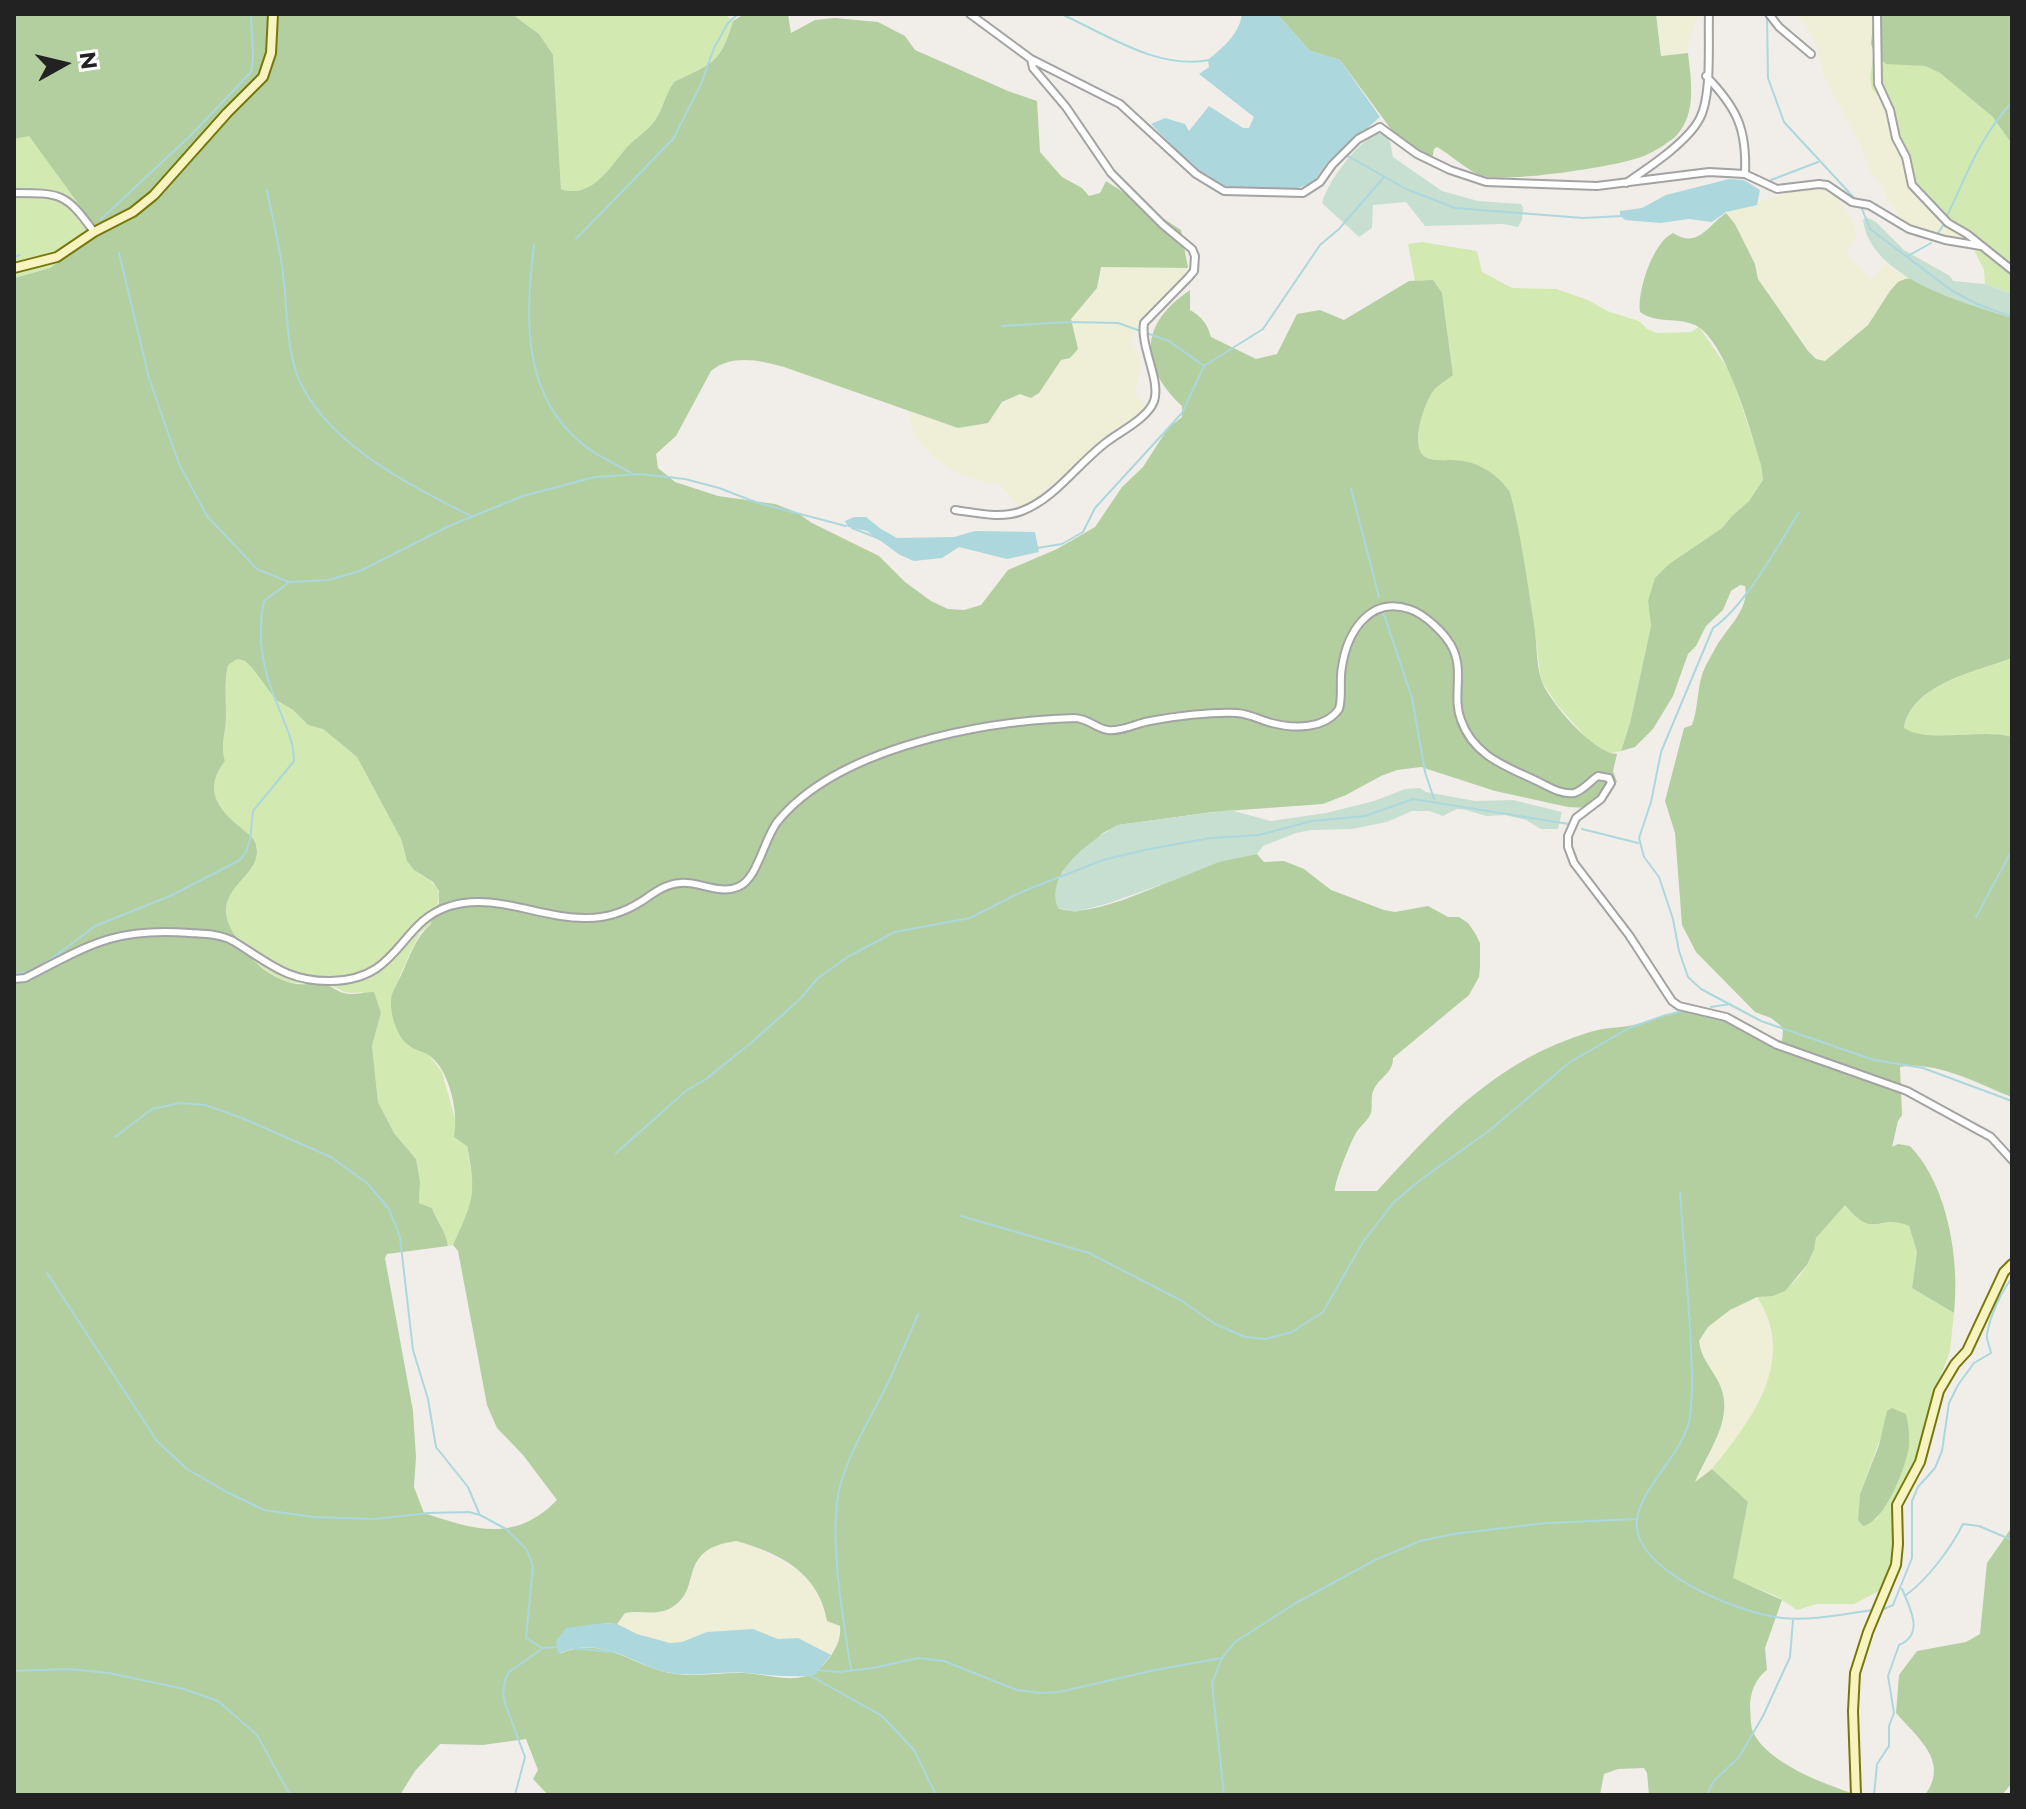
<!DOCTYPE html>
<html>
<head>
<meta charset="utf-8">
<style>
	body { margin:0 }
	#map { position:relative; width:2026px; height:1809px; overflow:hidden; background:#f1eee9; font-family:Montserrat,sans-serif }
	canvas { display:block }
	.frame { position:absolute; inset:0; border:16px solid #222; pointer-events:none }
	.north { position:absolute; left:24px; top:24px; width:80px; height:80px; -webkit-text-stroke:6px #fff; paint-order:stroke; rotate:82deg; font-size:22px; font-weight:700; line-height:32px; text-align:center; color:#222 }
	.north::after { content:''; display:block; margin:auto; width:28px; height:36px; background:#222; clip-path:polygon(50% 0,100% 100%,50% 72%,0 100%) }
</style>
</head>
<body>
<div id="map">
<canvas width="2026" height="1809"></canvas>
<div class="frame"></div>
<div class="north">N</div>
</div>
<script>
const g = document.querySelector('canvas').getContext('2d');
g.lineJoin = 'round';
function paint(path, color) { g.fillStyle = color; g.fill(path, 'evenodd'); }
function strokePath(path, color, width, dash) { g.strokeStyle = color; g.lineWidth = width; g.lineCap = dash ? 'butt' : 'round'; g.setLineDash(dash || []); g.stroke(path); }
paint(new Path2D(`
	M1656,14H1704V16L1696,18L1686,53L1661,56Z
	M1795,14H1874L1870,77L1887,105L1924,200L1949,228L1969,238L1977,246L1975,252L1973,248L1941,243L1904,223L1888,200L1878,179L1870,172L1862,148L1825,78L1815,42L1805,24Z
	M1818,184L1834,191L1854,224L1856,237L1846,253L1871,279L1886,263L1895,271L1913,278L1905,279L1890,291L1868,325L1825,361L1816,359L1808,351L1758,279L1755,264L1735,224L1725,212Z
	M1101,267L1188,268L1159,311L1135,328L1132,344L1139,354L1140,368L1135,394L1149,409L1073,472L1044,489L1032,507L1022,510L998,482L987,483L977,480L954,471L932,456L915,437L908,411L958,428L1020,394L1054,369L1061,360L1071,319L1097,288Z
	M1757,1297L1765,1309L1775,1348L1768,1380L1744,1430L1712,1469L1695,1483L1719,1383L1700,1354L1698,1341L1708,1327L1730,1310Z
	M736,1541L762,1550L809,1577L823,1601L830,1621L841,1626V1636L831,1655L798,1638L778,1639L753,1629L707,1632L682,1642L670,1643L637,1634L617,1624L624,1613L660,1612L670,1608L687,1591L698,1556L711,1546Z`), '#efeed6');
paint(new Path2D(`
	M512,14H725L733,21C720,65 712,63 674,82C665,94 663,110 654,122C646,132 634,139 626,148C609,169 591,199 561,189L555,92L539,34Z
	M1874,52L1875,54L1906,64L1925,66L1940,73L1994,117L2012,144V294L1985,284L1984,270L1975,252L1977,246L1969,238L1949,228L1911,188L1887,105L1872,89L1870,77Z
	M22,136H29C50,164 88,203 93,237L50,268L14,278V139Z
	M1422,242L1477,251L1482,272L1512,288L1556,289L1588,300L1607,311L1639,321L1647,329L1657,333L1691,332L1699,327L1731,373L1761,465L1763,480L1749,501L1732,516L1722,528L1669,564L1648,601L1651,626L1630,723L1621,751L1608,754L1590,742L1558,706L1541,680L1534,624L1510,492C1496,473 1475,460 1452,460C1445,460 1434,461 1427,458C1408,449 1424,403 1434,390C1438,384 1447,380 1453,375L1442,293L1423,280L1415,281L1408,244Z
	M2012,658V737C1980,728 1928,744 1904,729C1912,684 1975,672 2012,658Z
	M237,659L245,661L253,669L276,700L293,710L308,725L323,729L357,757L401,839C403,849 406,860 413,868C421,878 437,880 439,894C440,903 432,912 431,924L420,933L410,953L392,994V1005L396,1027L408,1046L428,1054L442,1072L457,1126L467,1146L474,1192L465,1222L453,1245L448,1246C446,1231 437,1222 432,1208L419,1203L420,1181L416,1159L394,1133L378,1102L372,1046L381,1013L362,992C343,995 345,990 328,985C315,981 299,986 286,981C260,972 220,933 227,903C232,882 263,869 256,845C254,836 246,833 240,828C216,808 204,789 225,761C220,744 226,733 226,716C226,698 224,683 228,664Z
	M1845,1204L1872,1225L1898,1221L1909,1226L1917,1252L1912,1288L1954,1313L1950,1351L1938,1384L1926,1443L1897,1495V1554L1881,1590L1854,1604H1817L1797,1610L1776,1596L1732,1578L1748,1503L1712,1469C1752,1420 1798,1359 1757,1297C1784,1295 1804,1278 1813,1252C1815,1248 1814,1243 1816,1239C1821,1226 1837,1216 1845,1204ZM1882,1434L1880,1512L1877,1519L1858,1521L1860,1494Z`), '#d3e9b2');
paint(new Path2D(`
	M14,14H512L539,34L553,55L561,189C591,199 609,169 626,148C634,139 646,132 654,122C663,110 665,94 674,82C712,63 720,65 733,21L744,14H788L791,33L815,20L835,18L878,22L905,36L915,50L1008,91L1037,101L1040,152L1062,177L1082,188L1089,196L1100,193L1106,181L1181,230L1188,268L1101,267L1097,288L1071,319L1078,349L1070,358L1061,360L1039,393L1031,398L1020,394L1002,402L988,423L958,428L784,367C760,360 731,354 711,371L676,436L656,454L658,468L675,482L718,496L775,504L796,512L812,523L879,556L905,582L931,601L948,609L964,610L981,605L1008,570L1057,549L1095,527L1122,487L1143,467L1168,428L1182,417V406C1138,364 1140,324 1190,290V310C1202,317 1207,323 1211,337L1256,359L1277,354L1297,314L1320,310L1344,320L1409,281L1433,280L1442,293L1453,375C1447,380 1438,385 1434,390C1424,403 1408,449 1427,458C1434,461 1445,460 1452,460C1476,460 1497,473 1510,492C1521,535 1527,580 1534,624C1537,642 1536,662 1541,679C1548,701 1594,754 1617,754L1613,771L1617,782L1588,808L1568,807L1495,791L1421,767L1397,770L1381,776L1346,795L1323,804L1213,812L1118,825L1103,833L1062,872L1058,908C1092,923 1184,872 1220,861C1232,858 1245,856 1257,854L1264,862L1284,861L1304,869L1331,890L1384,910L1395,912L1428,906L1448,917H1459L1468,923L1475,933L1480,943V967L1479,977L1469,995L1393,1058C1393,1073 1381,1076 1374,1089C1370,1097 1373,1105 1371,1113C1368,1121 1360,1126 1356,1133C1350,1143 1334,1183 1335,1191H1377C1441,1121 1497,1060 1590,1032C1605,1027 1623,1028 1638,1024C1659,1019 1682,1005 1703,1010C1712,1012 1722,1019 1731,1022C1747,1030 1765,1037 1782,1041L1783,1031L1781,1026L1771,1018L1755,1012L1696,952L1682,925L1675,833L1665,801L1684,728L1692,725C1698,709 1697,691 1702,675C1705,666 1711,656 1716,647C1726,629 1750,609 1745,586L1740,585L1731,591L1723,610L1706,626L1696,646L1688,654L1673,696L1653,729L1635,747L1621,751L1630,723L1651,626L1648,601L1655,578L1669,564L1722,528L1732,516L1749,501L1763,480L1761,465C1751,433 1726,339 1695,325C1677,317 1657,324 1640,312C1637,291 1653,242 1673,233C1698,249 1707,226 1726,213L1735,224L1755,264L1758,279L1808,351L1816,359L1825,361L1868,325L1890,291L1898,282L1905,279L1913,278L1944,295L2012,318V658C1975,672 1912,684 1904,728C1927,744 1981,728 2012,737V1097C1978,1084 1936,1060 1900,1067L1902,1115L1898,1121L1892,1147L1898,1144L1910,1146C1948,1185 1960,1261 1954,1313L1912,1288L1917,1252L1909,1226C1877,1212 1876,1242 1845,1205L1816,1238L1814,1250L1807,1265L1785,1291L1773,1296L1757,1297L1730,1310L1708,1327L1699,1341C1701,1358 1710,1366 1718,1381C1737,1417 1708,1450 1695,1482L1712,1469L1748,1502L1733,1578L1782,1600L1765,1648L1767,1670C1756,1678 1750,1692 1750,1707C1751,1714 1750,1725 1753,1732C1768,1764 1825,1784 1857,1795H1649L1647,1773L1644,1768L1618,1769L1604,1774L1600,1795H548L533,1779L538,1770L526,1739L483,1745L440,1744L415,1771L400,1795H14V278L50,268L93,237L91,221L29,136L14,139ZM237,659L245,661L253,669L276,700L293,710L308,725L323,729L357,757L401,839L407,861L414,870L433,882L439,891V903L432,912L431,924C416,937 411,953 403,971C400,978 395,986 392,994C388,1009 396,1036 408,1045C415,1051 424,1051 430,1056C450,1071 459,1114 454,1137L467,1146C477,1196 473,1201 453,1245L458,1251L487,1405L497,1428L523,1455L557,1500C515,1543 475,1530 424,1513L414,1487L416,1457L413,1411L385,1258L387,1254L448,1246C446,1231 437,1222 432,1208L419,1203L420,1181L416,1159L394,1133L378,1102L372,1046L381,1013L374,992C365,992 352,996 344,993C338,992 333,987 327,985C319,983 307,985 297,984C269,979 250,960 236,937C229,927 224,915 227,903C232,882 263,869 256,845C254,836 246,833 240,827C216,808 204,788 225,761C220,744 226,733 226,716C226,698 224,683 228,665ZM736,1541C780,1553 819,1573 827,1621L840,1626C841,1637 838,1644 832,1654C808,1691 780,1675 744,1673C719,1672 695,1678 670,1673C629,1665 605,1635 559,1654L603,1623L617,1624L625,1613C640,1610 654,1616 669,1609C706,1590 673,1550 736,1541Z
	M1277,14H1656L1661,56L1688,53C1691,80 1697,113 1677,135C1670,142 1655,151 1646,155C1624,166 1506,183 1483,176C1470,173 1450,154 1437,147L1434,149L1432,160L1399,140L1340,60L1310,51Z
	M1874,14H2012V144L1993,117L1940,73L1925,66L1886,64L1875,54L1871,44Z
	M1892,1408L1906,1414C1908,1424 1910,1435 1909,1446C1906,1467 1885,1522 1863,1526L1858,1520L1860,1494L1879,1445L1887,1411Z
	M2012,1527V1783L2002,1795H1925C1950,1762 1918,1738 1896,1713L1899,1675L1917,1651L1966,1642L1980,1634L1987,1563Z`), '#b3cfa0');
paint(new Path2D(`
	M1377,134C1392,134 1390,144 1393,157L1442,191L1478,201L1521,204L1523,207L1522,220L1518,227L1503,224L1425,226L1406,202L1373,205L1372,228L1359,237L1322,203C1328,181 1356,143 1377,134Z
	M1866,217L1876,222L1904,250L1950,276L1953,281L1985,284L2012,294V318C1964,303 1870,278 1863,220Z
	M1420,788L1426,792L1475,801L1513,800L1562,812L1558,829H1541L1526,820L1505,815L1486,816L1466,810L1457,809L1443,816L1429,811H1412L1387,822L1352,829L1311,830L1296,833L1263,846L1257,854L1219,862L1172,881L1106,904L1075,912L1058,908C1044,873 1091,840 1118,825L1230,810L1271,821L1326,813L1374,801L1405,789Z`), '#c7dfd1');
paint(new Path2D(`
	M1242,14H1277L1310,51L1340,60L1380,117L1327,163L1313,183L1291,190L1231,188L1212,181L1181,155L1151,124L1165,118L1185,124L1189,131L1209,106L1243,128H1249L1254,117L1199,74L1209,67L1208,60C1223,47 1239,35 1242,14Z
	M1729,179L1744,180L1760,190L1757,205L1726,212L1712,222L1689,219L1660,223L1625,220L1620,215V211L1642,208L1666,195Z
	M854,517H866L881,529L897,538L954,537L975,531L1035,532L1039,552L1007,559L959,547L942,558L914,561L900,555L867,531L848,527L845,521Z
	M603,1623L617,1624L637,1634L670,1643L682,1642L707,1632L753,1629L778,1639L798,1638L831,1655L815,1675C791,1678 770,1675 746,1673C724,1671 701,1676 678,1674C634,1670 609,1633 558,1654L556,1641L566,1628Z`), '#acd7dd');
strokePath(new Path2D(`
	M1061,14C1108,35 1157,70 1210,60
	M1767,16L1768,78L1784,122L1857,201
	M1348,156L1406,189L1455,208L1583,218L1623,216
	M1771,180L1818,162
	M267,190C272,218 280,246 283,274C288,311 285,354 303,388C335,448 413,487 471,516
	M1862,209L1870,229L1951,290L1977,304L2012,317
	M1946,218C1968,173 1978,140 2012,102
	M101,219L190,136L251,72L253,58L251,14
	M1938,233L1944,224
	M576,239L673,139L701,84L714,48L728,23L738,14
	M534,245C525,315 521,397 585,446C599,457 618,465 633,474
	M119,253L149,378L179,464L207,516L257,569L289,582L329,580L360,571L449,526L523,496L595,477L640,474L685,479L719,488L758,503L846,526
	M1908,256L1931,243
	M14,257L20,255
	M1002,326L1066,322L1118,323L1169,341L1204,366
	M1351,489L1379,597
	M1799,512C1778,546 1745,606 1713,628L1661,752L1651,802L1639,838L1644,857L1659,877L1673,919L1679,951L1688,977L1701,989L1761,1021L1874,1060L1923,1068L2012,1101
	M852,528L880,539
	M1037,548L1062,544L1083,532L1095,508L1182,413L1204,366L1263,329L1320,245L1339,229L1384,177
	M1383,612L1412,698L1425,772L1434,799
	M1582,829L1638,843
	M1976,917L2012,850
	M14,974L28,972L50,960L95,926L170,896L240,860L246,852L250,840L253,811L294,761C294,741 285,725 278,706C263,671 256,638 264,601L288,583
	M1711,1007L1730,1004
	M115,1137L152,1109L180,1103L205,1105L242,1118L331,1157L367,1183L389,1209L400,1237L413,1350L428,1399L436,1447L468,1487L479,1513
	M616,1153L687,1090L706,1079L752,1042L800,999L818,978L849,956L895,932L970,918L1019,893L1103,860L1149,849L1211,838L1259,835L1312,821L1365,816L1413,799L1569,824
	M1680,1192C1683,1237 1687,1281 1690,1326C1691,1356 1694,1387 1690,1417C1684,1453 1643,1484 1637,1519C1629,1570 1741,1614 1782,1618C1812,1621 1843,1614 1873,1610
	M961,1216L1089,1253L1182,1301L1215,1324L1245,1337L1266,1339L1292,1332L1323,1312L1363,1242L1393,1203L1419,1181L1490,1130L1570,1062L1629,1028L1666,1015L1689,1010
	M47,1273L157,1441L187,1469L225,1491L264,1510L314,1517L375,1519L428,1513L469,1512L480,1515L506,1529L527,1550L533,1566L526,1638L542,1648
	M1906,1595C1928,1579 1951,1548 1963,1524L1979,1526L2012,1540
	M1884,1609L1893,1605L1912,1558V1501L1918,1487L1935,1468L1942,1451L1949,1403L1958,1385L1974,1363L1991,1353C1990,1346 1986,1341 1987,1334C1990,1316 2001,1292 2012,1278
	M571,1648L613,1652
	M851,1669C843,1620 828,1534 840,1486C850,1449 872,1416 889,1381C899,1359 909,1336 918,1314
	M818,1670L839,1672L873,1668L918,1658L944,1661L1017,1690L1041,1693L1059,1692L1155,1670L1222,1658
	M14,1671L68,1669L109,1673L184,1689L218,1701L257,1735L290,1795
	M809,1675L882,1716L914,1750L936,1795
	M515,1795L525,1757L506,1706L503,1695L505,1680L509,1672L543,1648L557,1647
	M1224,1795L1212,1683L1222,1658L1235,1642L1296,1603L1375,1560L1420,1541L1453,1534L1546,1523L1637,1519
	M1707,1795L1713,1782L1739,1757L1763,1716L1790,1657L1793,1620
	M1874,1795L1877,1764L1889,1746V1726L1894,1713L1888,1676L1899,1645C1925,1634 1910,1608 1902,1589`), '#acd7dd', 2);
const street = new Path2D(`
	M970,14L1031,59L1120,104L1196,174L1224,191L1303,193L1320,182L1332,165L1358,139L1380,127L1417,154L1450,170L1486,182L1597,186L1709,172L1745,174L1777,189L1819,184L1827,185L1852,202L1869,205L1909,229L1945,240L1981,246
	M1769,14L1779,27L1811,54
	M1877,14L1878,84L1890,110L1896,138L1906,157L1912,185L1948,223L1967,234L2012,270
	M1706,76C1737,108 1747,129 1745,174
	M1626,183C1648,168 1688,142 1700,118C1712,95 1708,41 1709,14
	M14,193C61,193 66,193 94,232
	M955,510C977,513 1001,519 1022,511C1056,498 1079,462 1108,441C1121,431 1148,418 1154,401C1161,380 1140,347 1144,323L1188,278L1194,271L1195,256L1192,249L1163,225L1111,173L1066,107L1033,68L1031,59
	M14,979L25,978C89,945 115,927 190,933C205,934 220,934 233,941C268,962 287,982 331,981C401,980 398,922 450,906C495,892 541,919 587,918C606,918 625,912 642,901C654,893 665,884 680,883C699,881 719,895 738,887C758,879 764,838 778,821C839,747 983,721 1074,718C1088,718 1095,728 1108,730C1121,732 1137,723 1150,721C1178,716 1210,712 1237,713C1250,714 1260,720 1272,723C1294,729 1325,729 1339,709C1343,695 1339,681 1342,667C1347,633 1369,596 1409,609C1425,614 1446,634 1453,649C1464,672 1452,698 1461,720C1474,757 1508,767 1539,782C1549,787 1562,795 1574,793C1583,791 1590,781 1598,776L1609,778L1611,783L1601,799L1576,818L1568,836V847L1574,863L1629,935L1672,1001L1679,1006L1726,1017L1777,1045L1907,1091L1991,1137L2012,1160`);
const secondary = new Path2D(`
	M14,268L57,257L94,232L133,212L154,195L227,113L263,77L271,53L273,14
	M1856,1795L1853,1711L1855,1673L1868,1632L1896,1565L1898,1544L1897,1505L1920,1462L1939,1391L1955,1364L1967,1351L2004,1272L2012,1264`);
strokePath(street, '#a3a3a3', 10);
strokePath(secondary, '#787809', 12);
strokePath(street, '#fff', 6);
strokePath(secondary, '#f8f4c1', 8);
</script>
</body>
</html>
